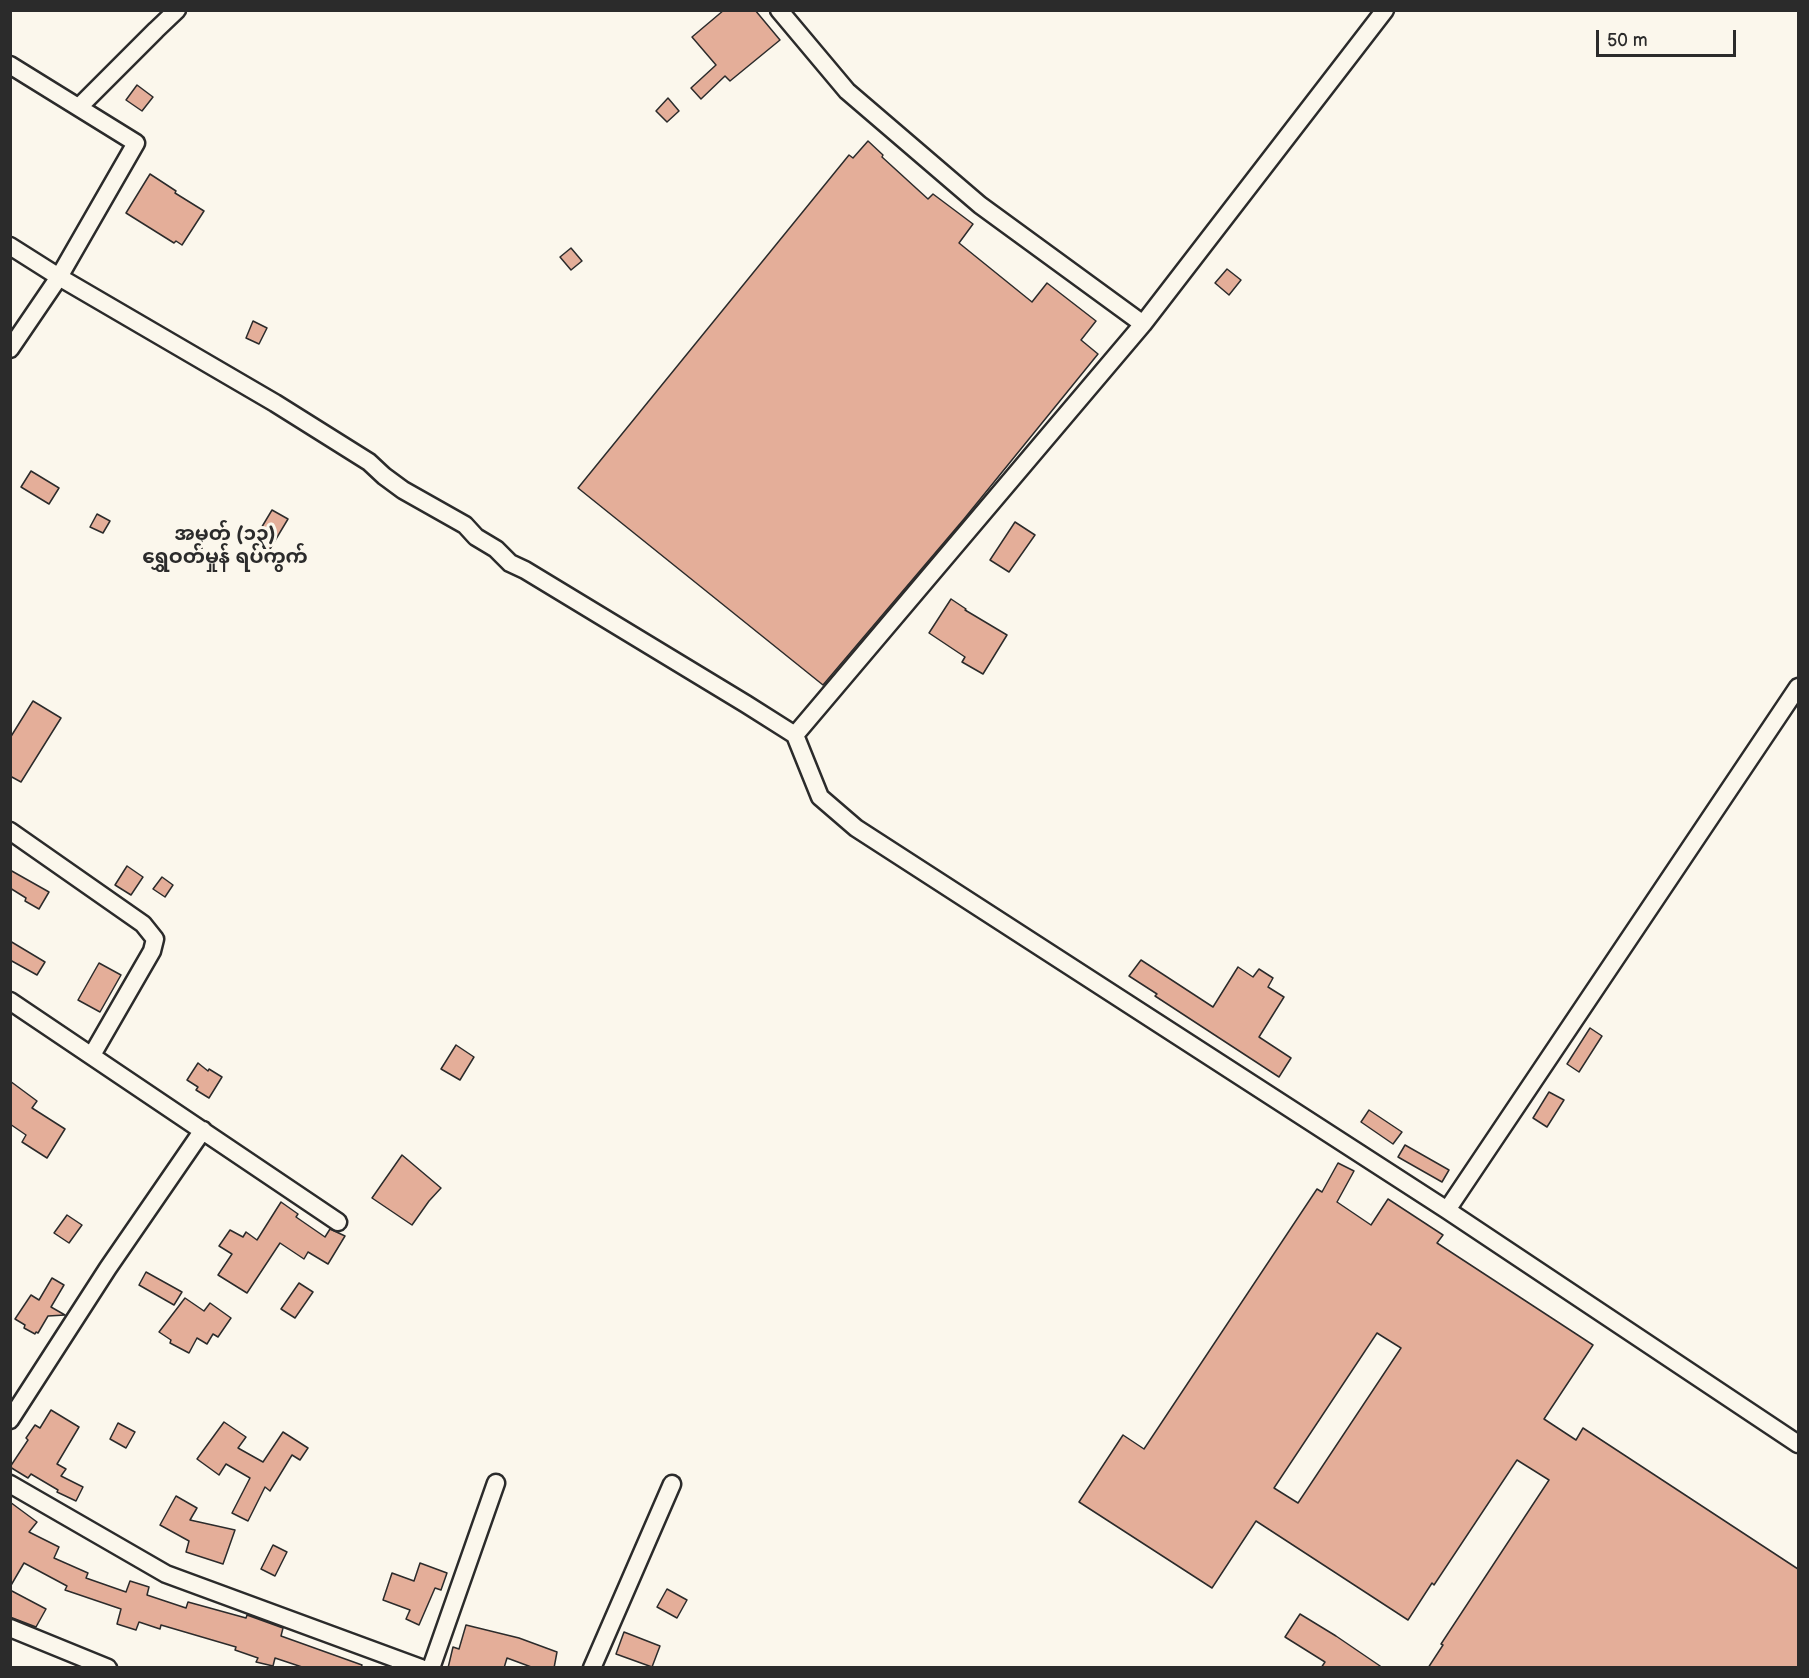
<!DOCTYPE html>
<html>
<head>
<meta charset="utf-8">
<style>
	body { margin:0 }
	#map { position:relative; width:1809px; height:1678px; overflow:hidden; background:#fbf7ec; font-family:"Balsamiq Sans",sans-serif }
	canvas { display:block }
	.frame { position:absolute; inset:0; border:12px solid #2b2b2b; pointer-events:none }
	.scale { position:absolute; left:1596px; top:30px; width:140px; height:27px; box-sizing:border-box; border:3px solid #2b2b2b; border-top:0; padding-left:8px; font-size:18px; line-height:21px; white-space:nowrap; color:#2b2b2b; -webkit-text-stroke:4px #fbf7ec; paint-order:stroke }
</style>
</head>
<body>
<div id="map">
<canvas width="1809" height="1678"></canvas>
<div class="frame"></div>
<div class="scale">50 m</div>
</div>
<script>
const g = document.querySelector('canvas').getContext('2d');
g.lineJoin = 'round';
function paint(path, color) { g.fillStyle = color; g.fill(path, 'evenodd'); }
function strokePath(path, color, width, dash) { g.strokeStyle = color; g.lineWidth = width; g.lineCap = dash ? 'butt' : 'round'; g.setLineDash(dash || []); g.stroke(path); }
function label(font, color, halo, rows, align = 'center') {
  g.font = font + ' "Balsamiq Sans","Noto Sans Myanmar",sans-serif'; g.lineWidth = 6; g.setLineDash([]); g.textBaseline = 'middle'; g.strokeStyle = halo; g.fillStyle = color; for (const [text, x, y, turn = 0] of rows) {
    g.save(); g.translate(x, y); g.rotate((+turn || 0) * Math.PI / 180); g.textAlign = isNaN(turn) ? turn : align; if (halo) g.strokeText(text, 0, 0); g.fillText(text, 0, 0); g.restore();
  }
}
const building = new Path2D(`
	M724,10H755L780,40L730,81L725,76L701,99L691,88L716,65L692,37Z
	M137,85L153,97L142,111L126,100Z
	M668,98L679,111L667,122L656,111Z
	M868,141L883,155L882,157L928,199L933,194L973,224L959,243L1032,302L1047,283L1096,321L1081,340L1098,354L964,519L823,685L578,488L849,155L853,158Z
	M150,174L176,191L175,193L204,211L182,245L176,241L174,243L126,213Z
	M571,248L582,261L571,270L560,257Z
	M1227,269L1241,280L1229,295L1215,283Z
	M253,321L267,328L259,344L246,338Z
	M31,471L59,488L49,504L21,487Z
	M272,510L288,519L270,549L254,540Z
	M97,514L110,521L103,533L90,527Z
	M1015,522L1035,535L1009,572L990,560Z
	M951,599L966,609L965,610L1007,635L983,674L962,662L965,657L929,633Z
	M33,701L61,718L21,782L10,776V738Z
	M127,866L143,877L131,895L115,885Z
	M10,870L49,892L39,909L25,901L26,898L10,888Z
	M162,877L173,885L165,897L153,889Z
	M10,941L45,962L37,975L10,960Z
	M1141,960L1213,1007L1238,967L1253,977L1259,969L1273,978L1268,987L1284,997L1259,1037L1291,1058L1279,1077L1155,996L1157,994L1129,976Z
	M99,963L121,975L100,1012L78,1000Z
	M1590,1028L1602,1036L1579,1072L1567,1064Z
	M456,1045L474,1057L460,1080L441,1069Z
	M198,1063L208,1071L209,1069L222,1077L209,1098L196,1090L198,1087L187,1080Z
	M10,1081L37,1101L32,1108L65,1129L47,1158L22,1142L26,1135L10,1124Z
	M1549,1092L1564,1100L1547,1127L1533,1118Z
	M1369,1110L1402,1132L1393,1144L1361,1122Z
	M1405,1145L1449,1170L1442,1182L1398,1157Z
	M402,1155L441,1188L429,1201L412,1225L372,1198Z
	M1338,1163L1354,1171L1337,1202L1371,1225L1388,1199L1443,1235L1437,1243L1593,1345L1544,1419L1576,1440L1583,1428L1798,1569V1668H1428L1443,1645L1441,1644L1549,1480L1517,1460L1434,1585L1432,1583L1408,1620L1256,1521L1212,1588L1079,1502L1123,1435L1144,1449L1317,1189L1322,1192ZM1377,1333L1401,1348L1298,1503L1274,1488Z
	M281,1202L298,1214L296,1217L325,1237L330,1229L345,1236L328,1264L308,1252L304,1259L280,1243L247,1293L218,1275L232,1254L219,1246L230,1230L243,1237L246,1232L257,1240Z
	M67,1215L82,1225L69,1243L54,1233Z
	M146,1272L182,1292L174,1305L139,1285Z
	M52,1278L64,1285L51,1307L65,1315L48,1316L38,1333L36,1332L35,1334L24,1328L25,1325L15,1319L31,1295L39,1300Z
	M299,1283L313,1292L295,1318L281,1309Z
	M185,1298L204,1311L210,1303L231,1318L218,1337L213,1334L207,1344L197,1338L189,1353L170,1343L171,1340L159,1332Z
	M51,1410L79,1427L57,1464L66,1469L61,1476L83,1487L76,1501L57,1492L58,1490L31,1474L28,1478L10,1467L28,1440L26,1438L35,1425L40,1428Z
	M224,1422L246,1437L238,1448L263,1462L283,1432L308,1448L300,1460L292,1455L270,1491L265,1487L248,1521L232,1513L250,1478L226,1464L219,1475L197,1459Z
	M118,1423L135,1432L126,1448L110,1439Z
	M176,1496L197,1508L190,1520L235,1530L223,1564L186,1552L189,1541L160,1525Z
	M10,1502L37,1522L29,1532L59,1547L54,1558L88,1573L86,1578L126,1592L130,1581L149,1587L147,1595L186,1608L188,1602L246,1618L247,1615L283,1628L281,1636L362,1665L361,1668H305L275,1658L273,1666L256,1662L258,1658L235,1650L236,1647L161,1625L160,1629L139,1622L136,1630L117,1624L121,1609L65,1590L67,1586L24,1563L10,1587Z
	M273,1545L287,1552L275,1576L261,1569Z
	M420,1563L447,1573L441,1590L435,1588L419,1625L406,1619L410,1610L383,1600L392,1573L414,1581Z
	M667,1589L687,1600L677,1618L657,1607Z
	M10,1590L46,1609L36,1627L10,1617Z
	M1300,1614L1336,1636L1383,1668H1321L1325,1662L1285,1637Z
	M466,1625L519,1638L557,1652L554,1668H534L507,1658L504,1668H448L453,1647L459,1649Z
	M624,1632L660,1646L652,1667L616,1654Z`);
paint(building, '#e4ae99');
strokePath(building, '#2b2b2b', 1.5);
const minor = new Path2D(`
	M779,10L847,91L980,205L1143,324
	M10,65L136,143L59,277L10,349
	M79,107L156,30L177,10
	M10,246L59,277L275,403L369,462L384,476L403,490L465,525L476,537L496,549L510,563L525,570L746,704L795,735L820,797L856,828L1447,1210L1798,1444
	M795,735L1143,324L1385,10
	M10,831L143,924L155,939L152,951L92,1055
	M10,1001L338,1222
	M1447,1210L1798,687
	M10,1420L108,1268L203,1130
	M10,1484L166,1574L421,1668
	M10,1628L108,1668
	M431,1668L496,1483
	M592,1668L672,1484`);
strokePath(minor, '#2b2b2b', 21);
strokePath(minor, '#fbf7ec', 16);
label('bold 20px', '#2b2b2b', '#fbf7ec', [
	["အမှတ် (၁၃)",225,535],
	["ရွှေဝတ်မှုန် ရပ်ကွက်",225,558]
]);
</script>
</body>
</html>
